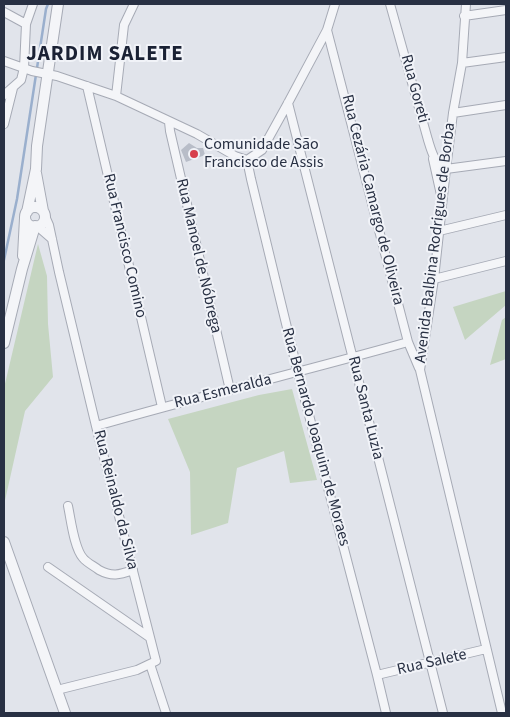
<!DOCTYPE html>
<html>
<head>
<meta charset="utf-8">
<style>
	body { margin:0 }
	#map { position:relative; width:510px; height:717px; overflow:hidden; background:#e1e4eb; font-family:"Source Sans 3",sans-serif }
	canvas { display:block }
	.frame { position:absolute; inset:0; border:5px solid #283043; pointer-events:none }
</style>
</head>
<body>
<div id="map">
<canvas width="510" height="717"></canvas>
<div class="frame"></div>
</div>
<script>
const g = document.querySelector('canvas').getContext('2d');
g.lineJoin = 'round';
function paint(path, color) { g.fillStyle = color; g.fill(path, 'evenodd'); }
function strokePath(path, color, width, dash) { g.strokeStyle = color; g.lineWidth = width; g.lineCap = dash ? 'butt' : 'round'; g.setLineDash(dash || []); g.stroke(path); }
function label(font, color, halo, rows, align = 'center') {
  g.font = font + ' "Source Sans 3",sans-serif'; g.lineWidth = 4; g.setLineDash([]); g.textBaseline = 'middle'; g.strokeStyle = halo; g.fillStyle = color; for (const [text, x, y, turn = 0] of rows) {
    g.save(); g.translate(x, y); g.rotate((+turn || 0) * Math.PI / 180); g.textAlign = isNaN(turn) ? turn : align; if (halo) g.strokeText(text, 0, 0); g.fillText(text, 0, 0); g.restore();
  }
}
paint(new Path2D(`
	M38,244L47,276L48,324L53,377L25,411L4,505V388Z
	M506,291V305L465,340L453,307Z
	M506,317V359L490,365L502,320Z
	M292,389L317,480L290,483L284,451L237,468L228,523L191,535L190,472L168,419L259,395Z`), '#c5d5c1');
strokePath(new Path2D(`
	M4,260L17,199L46,9L48,4`), '#9aafcd', 2.5);
paint(new Path2D(`
	M189,143L197,148H203L205,155L186,162L181,150Z`), '#b8bdc8');
const minor = new Path2D(`
	M390,4L428,140C432,153 434,162 446,169L506,161
	M466,4L462,63L453,113L446,169L434,279L420,370L502,713
	M4,12L26,24
	M464,16L506,10
	M327,30L408,342L419,368
	M4,61L32,71L57,76L116,96L197,134L235,156L247,160
	M462,63L506,57
	M87,86L162,407
	M4,95L21,80L24,68L26,24L33,4
	M116,96L124,25L134,4
	M288,103L443,713
	M453,113L506,105
	M169,122L170,131L230,390
	M4,124L13,88
	M433,159L441,195
	M247,160L251,179L298,373L377,675L386,713
	M247,160L262,150L288,103L327,30L335,4
	M45,216L49,225L59,272L96,426L156,661L137,670L57,690
	M37,226L52,239
	M439,231L506,215
	M434,279L506,261
	M96,426C200,396 305,371 408,342
	M68,506C71,520 74,548 83,558C87,563 94,566 99,570C112,577 119,575 133,570
	M48,567L149,637
	M150,664L166,713
	M377,675L486,649`);
const tertiary = new Path2D(`
	M36,173L43,211
	M25 217a10 10 0 1 1 20 0a10 10 0 1 1-20 0Z
	M27,212L36,169L37,146L58,4
	M23,256L25,218
	M4,343L22,269L35,226
	M4,542L65,713`);
strokePath(minor, '#a6aab5', 10);
strokePath(tertiary, '#a6aab5', 12);
strokePath(minor, '#f4f5f8', 8);
strokePath(tertiary, '#f4f5f8', 10);
for (const [x, y, r, color] of [
	[194,154,5,"#d73f4c"]
]) { const dot = new Path2D(); dot.arc(x, y, r, 0, 2 * Math.PI); g.fillStyle = color; g.fill(dot); strokePath(dot, '#f1f3f8', 2); }
label('16px', '#283043', '#f1f3f8', [
	["Rua Goreti",414,89,75],
	["Rua Cezária Camargo de Oliveira",372,200,76],
	["Avenida Balbina Rodrigues de Borba",436,243,-83],
	["Rua Francisco Comino",124,246,77],
	["Rua Manoel de Nóbrega",198,256,77],
	["Rua Esmeralda",223,392,-14],
	["Rua Santa Luzia",365,408,76],
	["Rua Bernardo Joaquim de Moraes",315,437,75],
	["Rua Reinaldo da Silva",115,500,76],
	["Rua Salete",432,663,-13]
]);
label('16px', '#283043', '#f1f3f8', [
	["Comunidade São",204,145],
	["Francisco de Assis",204,163]
], 'left');
g.letterSpacing = '1px';
label('bold 21px', '#1a2134', '#f1f3f8', [
	["JARDIM SALETE",105,55]
]);
g.letterSpacing = '0px';
</script>
</body>
</html>
